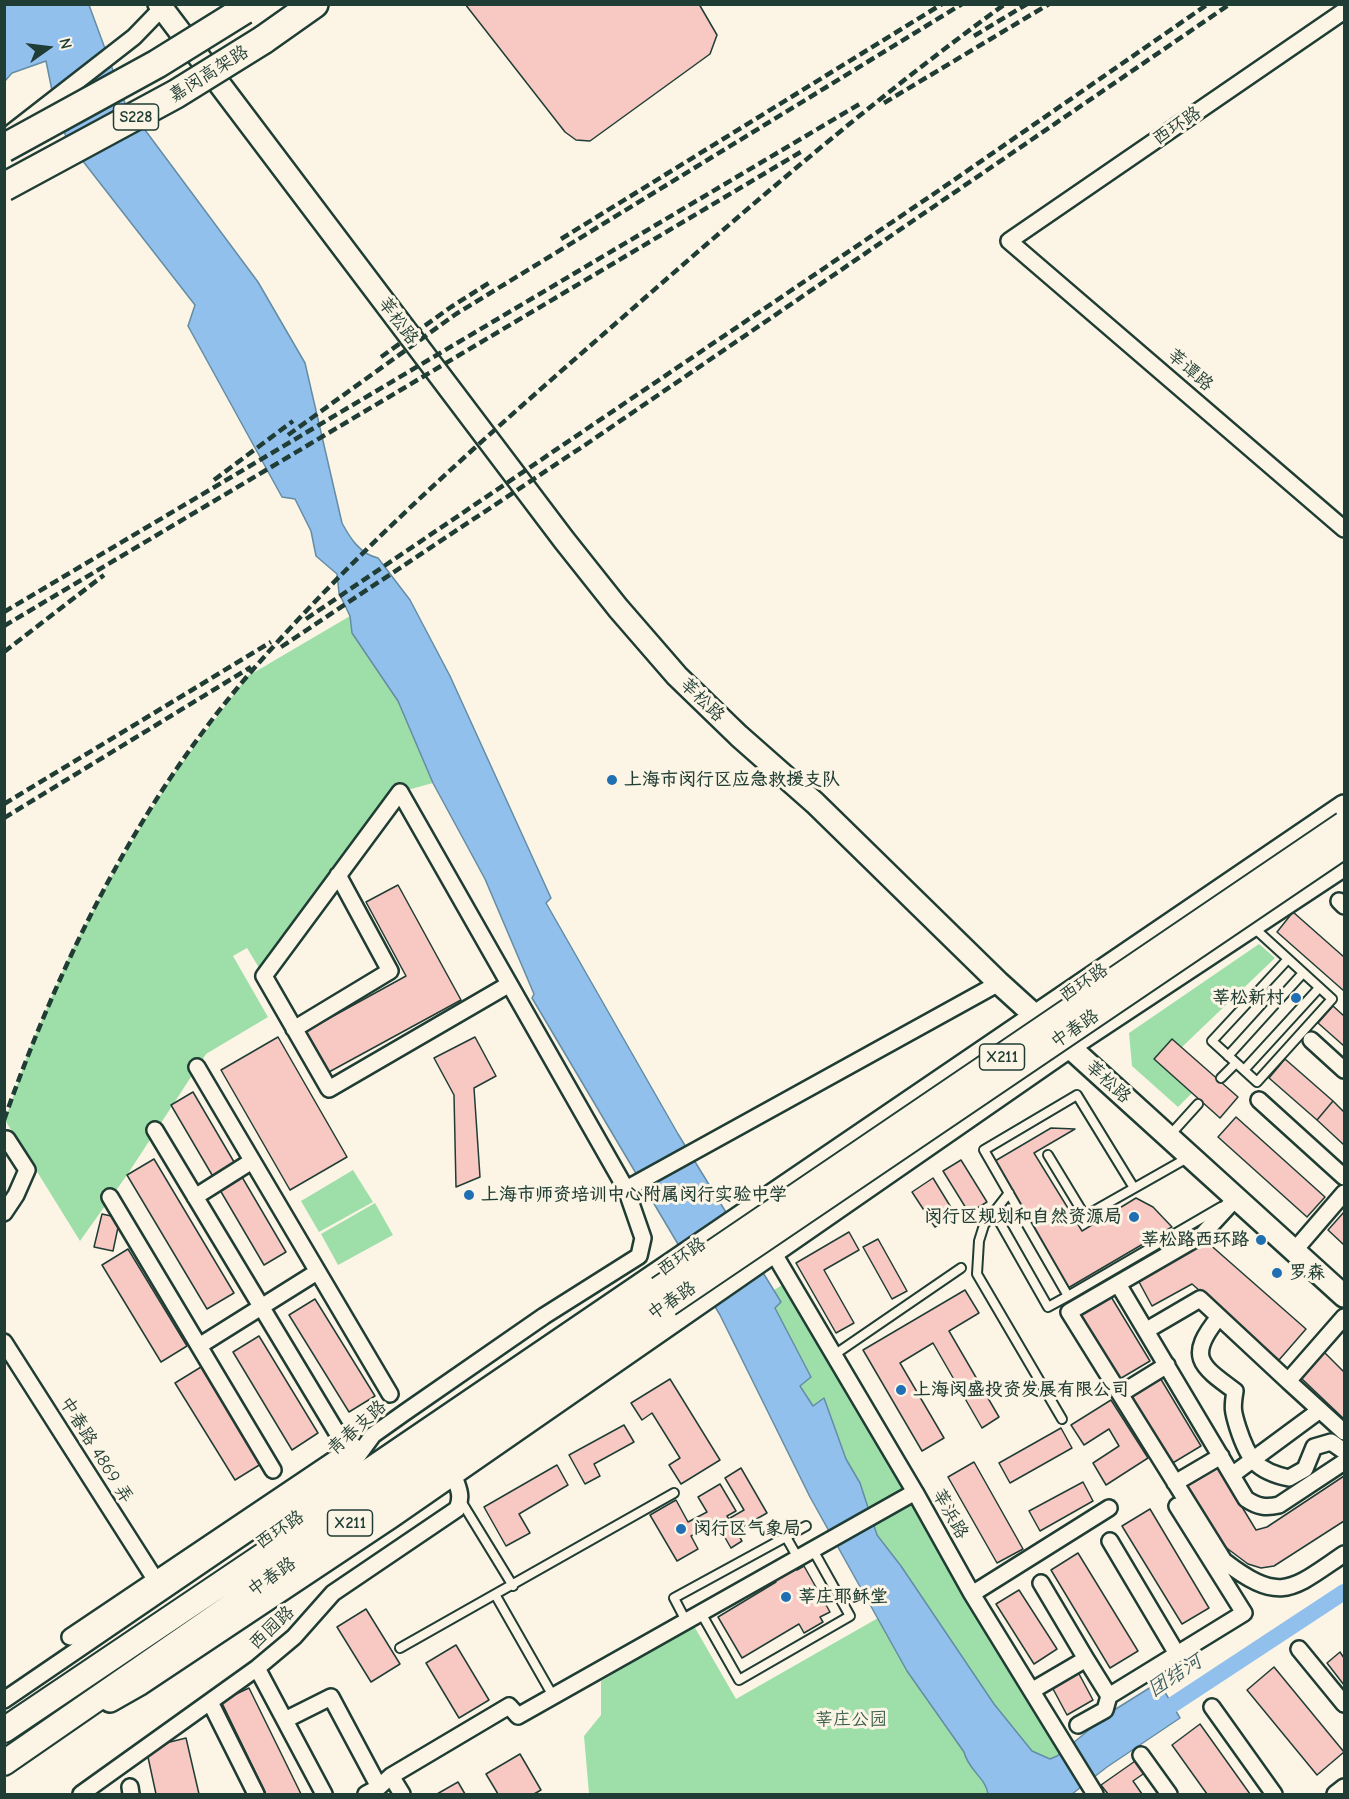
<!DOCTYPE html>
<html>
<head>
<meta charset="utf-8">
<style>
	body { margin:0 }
	#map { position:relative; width:1349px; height:1799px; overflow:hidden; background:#fcf5e5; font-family:"Comic Neue",sans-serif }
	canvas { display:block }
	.frame { position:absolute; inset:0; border:6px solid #1f3d34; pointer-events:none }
	.north { position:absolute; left:18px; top:18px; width:60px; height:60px; -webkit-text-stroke:4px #fcf5e5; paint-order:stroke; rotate:76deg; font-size:16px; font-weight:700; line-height:24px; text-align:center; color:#1f3d34 }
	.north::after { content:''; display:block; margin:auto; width:21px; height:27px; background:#1f3d34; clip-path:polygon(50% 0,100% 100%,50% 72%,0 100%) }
</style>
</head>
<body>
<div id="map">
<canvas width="1349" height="1799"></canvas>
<div class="frame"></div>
<div class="north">N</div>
</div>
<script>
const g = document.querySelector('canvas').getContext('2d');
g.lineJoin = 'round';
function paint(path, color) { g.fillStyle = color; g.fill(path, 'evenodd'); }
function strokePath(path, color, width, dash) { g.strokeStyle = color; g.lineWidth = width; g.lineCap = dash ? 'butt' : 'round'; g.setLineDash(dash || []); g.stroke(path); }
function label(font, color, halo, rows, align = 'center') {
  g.font = font + ' "Comic Neue","LXGW WenKai TC",sans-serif'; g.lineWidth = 6; g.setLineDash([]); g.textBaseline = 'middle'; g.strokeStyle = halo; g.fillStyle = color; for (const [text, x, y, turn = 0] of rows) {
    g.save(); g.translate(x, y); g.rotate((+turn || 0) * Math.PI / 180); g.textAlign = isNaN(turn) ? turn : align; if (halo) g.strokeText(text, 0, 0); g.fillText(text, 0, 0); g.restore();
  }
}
paint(new Path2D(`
	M350,616L352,633L398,701L433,783L400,792L264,976L247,948L233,956L268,1017L206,1054L127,1175L80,1241L5,1120L30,1048L71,952L120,861L173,775L248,676Z
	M1259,944L1275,958L1182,1047L1172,1039L1154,1059L1192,1093L1178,1107L1132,1066L1129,1033Z
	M353,1170L373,1202L319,1232L301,1201Z
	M375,1203L393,1235L338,1265L321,1234Z
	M790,1280L1067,1744L1057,1756L1050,1759L1032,1751L994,1704L901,1566L877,1535L860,1483L846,1459L824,1398L813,1406L800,1385L811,1376L775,1308L774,1290Z
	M878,1618L907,1671L964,1752C968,1770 986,1778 988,1794H589L584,1736L601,1715V1681L694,1626L736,1699Z`), '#9edfa9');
const water = new Path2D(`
	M5,5H89L125,103L258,282L305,363L342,523C350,538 360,554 378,558L410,600L450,676L551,898L546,903L678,1134L781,1302L775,1308L811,1377L800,1386L813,1406L824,1398L846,1459L860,1483L877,1535L901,1566L994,1704L1032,1751L1050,1759L1057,1756L1111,1712L1159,1682L1180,1718L1107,1767L1072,1794H988C986,1778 968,1770 964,1752L907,1671L810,1497L720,1315L532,998L534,994L485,879L433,783L398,701L352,633L350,616L339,593L337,574L316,556L311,531L295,499L282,497L188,326L195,305L68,142L56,110L46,61L12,73L5,81Z`);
paint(water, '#92c0ed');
strokePath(water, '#648ca3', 1.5);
strokePath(new Path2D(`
	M1154,1717L1344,1592`), '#92c0ed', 16);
const building = new Path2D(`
	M465,4H699L717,35L710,54L590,141L576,140L565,132Z
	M398,885L461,1000L329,1072L306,1031L406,976L366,902Z
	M1293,912L1344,957V991L1277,932Z
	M1333,1006L1344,1016V1046L1318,1023Z
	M278,1037L347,1157L290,1190L221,1070Z
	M475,1037L496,1076L474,1088L480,1177L456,1187L454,1095L434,1058Z
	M1172,1039L1238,1097L1220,1118L1154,1059Z
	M1285,1059L1333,1101L1317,1120L1269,1078Z
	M193,1092L237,1167L215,1180L171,1105Z
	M1333,1101L1344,1112V1145L1317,1120Z
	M1236,1117L1325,1197L1307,1217L1218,1137Z
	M1051,1128L1075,1129L1034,1153L1082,1231L1136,1198L1153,1207L1172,1227L1068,1288L995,1161Z
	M154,1159L234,1293L207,1309L127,1175Z
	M961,1160L987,1202L969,1213L943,1171Z
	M242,1177L286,1252L264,1265L220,1190Z
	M933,1178L955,1214L935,1227L912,1192Z
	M1344,1212V1245L1328,1230Z
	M102,1214L120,1218L113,1251L94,1247Z
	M849,1232L859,1250L824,1270L854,1323L836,1333L796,1263Z
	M878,1239L907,1291L892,1299L863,1247Z
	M1207,1242L1306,1329L1279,1360L1192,1284L1152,1306L1138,1280Z
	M128,1249L187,1346L161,1362L102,1265Z
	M965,1290L979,1313L949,1331L999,1417L982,1428L933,1343L900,1363L944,1438L922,1451L863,1350Z
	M1110,1295L1150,1361L1118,1380L1079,1314Z
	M315,1299L375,1396L349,1412L289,1315Z
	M259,1336L318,1433L292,1450L233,1352Z
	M1324,1352L1344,1372V1419L1300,1377Z
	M201,1367L261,1464L235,1480L175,1383Z
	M1159,1376L1201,1446L1171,1464L1129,1394Z
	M670,1379L720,1460L681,1484L669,1465L680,1458L652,1413L642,1420L631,1403Z
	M1111,1400L1148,1458L1106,1485L1093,1463L1119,1446L1109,1429L1084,1445L1071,1425Z
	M624,1425L634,1442L594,1464L600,1476L585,1484L569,1455Z
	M1061,1428L1072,1448L1010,1483L999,1463Z
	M974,1462L1023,1549L997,1563L948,1477Z
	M557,1465L568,1485L519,1514L530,1533L506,1546L484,1507Z
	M1217,1466L1256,1530L1267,1527L1344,1476V1521L1274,1566L1261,1568L1248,1564L1220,1543L1184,1485Z
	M741,1468L767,1513L737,1530L730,1518L744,1510L725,1478Z
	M1083,1482L1093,1501L1040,1531L1029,1511Z
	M720,1484L736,1511L727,1516L742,1541L731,1548L716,1522L691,1536L698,1549L677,1561L650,1515L676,1500L688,1522L707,1512L698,1497Z
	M1150,1509L1209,1608L1182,1624L1122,1526Z
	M1078,1553L1138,1651L1110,1668L1051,1570Z
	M793,1564L797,1570L804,1566L830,1612L820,1617L823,1622L804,1633L799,1624L742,1658L718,1617L776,1582L772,1576Z
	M1019,1590L1057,1649L1034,1664L996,1604Z
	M366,1609L400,1664L371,1682L337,1627Z
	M456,1645L489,1700L459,1718L426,1663Z
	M1340,1652L1344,1658V1685L1327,1663Z
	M1274,1667L1344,1752L1317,1775L1247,1690Z
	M1078,1672L1093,1700L1067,1715L1052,1687Z
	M249,1688L301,1794H266L221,1701Z
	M1200,1724L1250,1794H1207L1172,1745Z
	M186,1738L199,1794H156L146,1748Z
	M520,1754L541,1790L534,1794H498L486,1774Z
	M1138,1759L1146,1772L1133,1781L1142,1794H1108L1101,1785Z
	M458,1782L465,1794H437Z`);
paint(building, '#f8c8c3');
strokePath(building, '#1f3d34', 1.5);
const lane = new Path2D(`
	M1252,926L1332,999L1257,1082L1212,1041L1288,959
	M1228,1056L1303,973
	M1244,1070L1319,988
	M1221,1078L1236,1063
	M1170,1135L1198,1104
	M1048,1155L1085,1216L1189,1157
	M1134,1188L1077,1095L984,1150L1068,1296L1221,1207
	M1009,1193L984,1225L979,1241L977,1274L1062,1419
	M994,1212L1048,1307L1068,1296
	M834,1355L961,1268
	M461,1501L513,1586
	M786,1537L798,1558
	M496,1596L553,1696
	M701,1613L739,1680L850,1616L813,1550
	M686,1621L674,1598L806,1526
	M400,1648L674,1493`);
const street = new Path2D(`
	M1344,11L1009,241L1344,529
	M12,132L134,37L162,8
	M1339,901L1344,906
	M508,985L329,1089L264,976L400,792L626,1189
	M294,1029L390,971L338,875
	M1311,1040L1344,1070
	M197,1067L390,1394
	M1259,1100L1344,1177
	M155,1130L354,1461
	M110,1197L273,1470
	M195,1197L252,1161
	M1236,1198L1202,1235L1069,1312L1224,1561C1281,1605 1292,1589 1344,1554
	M4,1213L16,1195L27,1170L7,1139
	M1294,1251L1344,1193
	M773,1252L915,1492L972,1594L1095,1794
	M1118,1284L1246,1499C1258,1507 1266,1508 1279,1505L1344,1462
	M1219,1317C1187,1356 1199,1365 1235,1391C1232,1409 1233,1412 1238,1428C1248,1459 1256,1471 1289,1478L1305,1469L1314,1447L1331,1442L1344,1451
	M1344,1317L1288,1381L1344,1432
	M1147,1330L1200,1299L1288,1381
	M4,1342L155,1579
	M199,1346L317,1272
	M1120,1394L1167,1365
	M1232,1475L1320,1410
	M1175,1483L1221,1456
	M1110,1541L1177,1654
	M972,1594L1109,1508
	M70,1637L354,1446
	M1299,1649L1344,1704
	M1086,1659L1109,1696L1244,1613L1177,1506
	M257,1668L324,1794
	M1033,1690L1086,1659L1041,1583
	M4,1700L354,1461L373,1435L404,1413L544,1316L639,1256L643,1238L626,1189L999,983
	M210,1702L256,1794
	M1212,1707L1274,1794
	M285,1720L331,1697L379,1787
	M1078,1725L1105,1710L1109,1696
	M1141,1755L1169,1794
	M391,1776L402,1794
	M130,1787L131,1794
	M81,1794L257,1668L294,1637L333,1593L457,1509C463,1496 458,1487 453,1474
	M366,1794L379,1787L391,1776L509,1706L518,1716L915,1492
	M1335,1794L1344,1787`);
const secondary = new Path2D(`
	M159,4L564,540L618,608L677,676L739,736L815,803L999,983L1344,1296
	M305,1513L1344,806
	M110,1701L140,1684L391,1517L1070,1046L1344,865`);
const primary = new Path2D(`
	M4,1730L659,1289
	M4,1763L668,1304`);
const highway = new Path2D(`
	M263,40L314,4`);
strokePath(lane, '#1f3d34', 12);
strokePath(street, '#1f3d34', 20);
strokePath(secondary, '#1f3d34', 26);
strokePath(primary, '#1f3d34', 28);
strokePath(highway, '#1f3d34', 32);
strokePath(lane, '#fcf5e5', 8);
strokePath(street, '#fcf5e5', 15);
strokePath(secondary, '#fcf5e5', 21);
strokePath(primary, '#fcf5e5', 24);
strokePath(highway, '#fcf5e5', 27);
strokePath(new Path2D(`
	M974,36L1027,4
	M884,103L1049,4
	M561,239L942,4
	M381,357L451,307L492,281
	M288,435L456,314L962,4
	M214,480L293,421
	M4,612L863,102
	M306,619L938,191L1208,4
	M4,626L804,150
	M281,647L588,443L1230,4
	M4,652L104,575
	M4,804L271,642
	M4,818L251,667
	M4,1120C61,959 138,803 250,673C360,546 488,435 615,324C743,212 867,104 1005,4`), '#1f3d34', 4.5, [9, 4.5]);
const primaryBridge = new Path2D(`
	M659,1289L1344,824
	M668,1304L1344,846`);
const highwayBridge = new Path2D(`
	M4,148L157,64L244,10
	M4,187L176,94L263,40`);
strokePath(primaryBridge, '#1f3d34', 28, []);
strokePath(highwayBridge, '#1f3d34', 32, []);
strokePath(primaryBridge, '#fcf5e5', 24);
strokePath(highwayBridge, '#fcf5e5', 27);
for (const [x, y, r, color] of [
	[612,780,6,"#1f6fb2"],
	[1296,998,6,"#1f6fb2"],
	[469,1195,6,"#1f6fb2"],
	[1134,1217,6,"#1f6fb2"],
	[1261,1240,6,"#1f6fb2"],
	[1277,1273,6,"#1f6fb2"],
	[901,1390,6,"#1f6fb2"],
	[681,1529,6,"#1f6fb2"],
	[786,1597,6,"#1f6fb2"]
]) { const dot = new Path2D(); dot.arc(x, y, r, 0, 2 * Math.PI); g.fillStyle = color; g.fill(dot); strokePath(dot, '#fcf5e5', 2); }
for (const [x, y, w] of [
	[136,117,45],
	[1002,1057,45],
	[350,1523,45]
]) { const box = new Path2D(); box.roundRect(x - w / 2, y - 13, w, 26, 4.5); g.fillStyle = '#fcf5e5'; g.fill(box); strokePath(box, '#1f3d34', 1.5); }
label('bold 16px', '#1f3d34', null, [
	["S228",136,117],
	["X211",1002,1057],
	["X211",350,1523]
]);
label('18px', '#1f3d34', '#fcf5e5', [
	["嘉闵高架路",209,74,-32],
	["西环路",1177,126,-34],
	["莘松路",398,321,53],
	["莘谭路",1190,370,41],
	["莘松路",702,700,44],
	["西环路",1084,983,-34],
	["中春路",1075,1029,-34],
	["莘松路",1108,1082,42],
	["西环路",682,1257,-34],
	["中春路",672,1301,-34],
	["青春支路",357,1428,-42],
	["中春路 4869 弄",96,1450,58],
	["莘浜路",950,1514,61],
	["西环路",280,1530,-34],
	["中春路",272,1577,-35],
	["西园路",272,1628,-43]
]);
label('bold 18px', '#1f3d34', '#fcf5e5', [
	["上海市闵行区应急救援支队",624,780],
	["莘松新村",1284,998,"right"],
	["上海市师资培训中心附属闵行实验中学",481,1195],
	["闵行区规划和自然资源局",1122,1217,"right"],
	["莘松路西环路",1249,1240,"right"],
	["罗森",1289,1273],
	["上海闵盛投资发展有限公司",913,1390],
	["闵行区气象局",693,1529],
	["莘庄耶稣堂",798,1597]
], 'left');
label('18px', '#385d4b', '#fcf5e5', [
	["莘庄公园",851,1720]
]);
label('italic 20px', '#3c5e62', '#fcf5e5', [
	["团结河",1175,1676,-33]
]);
</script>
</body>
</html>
